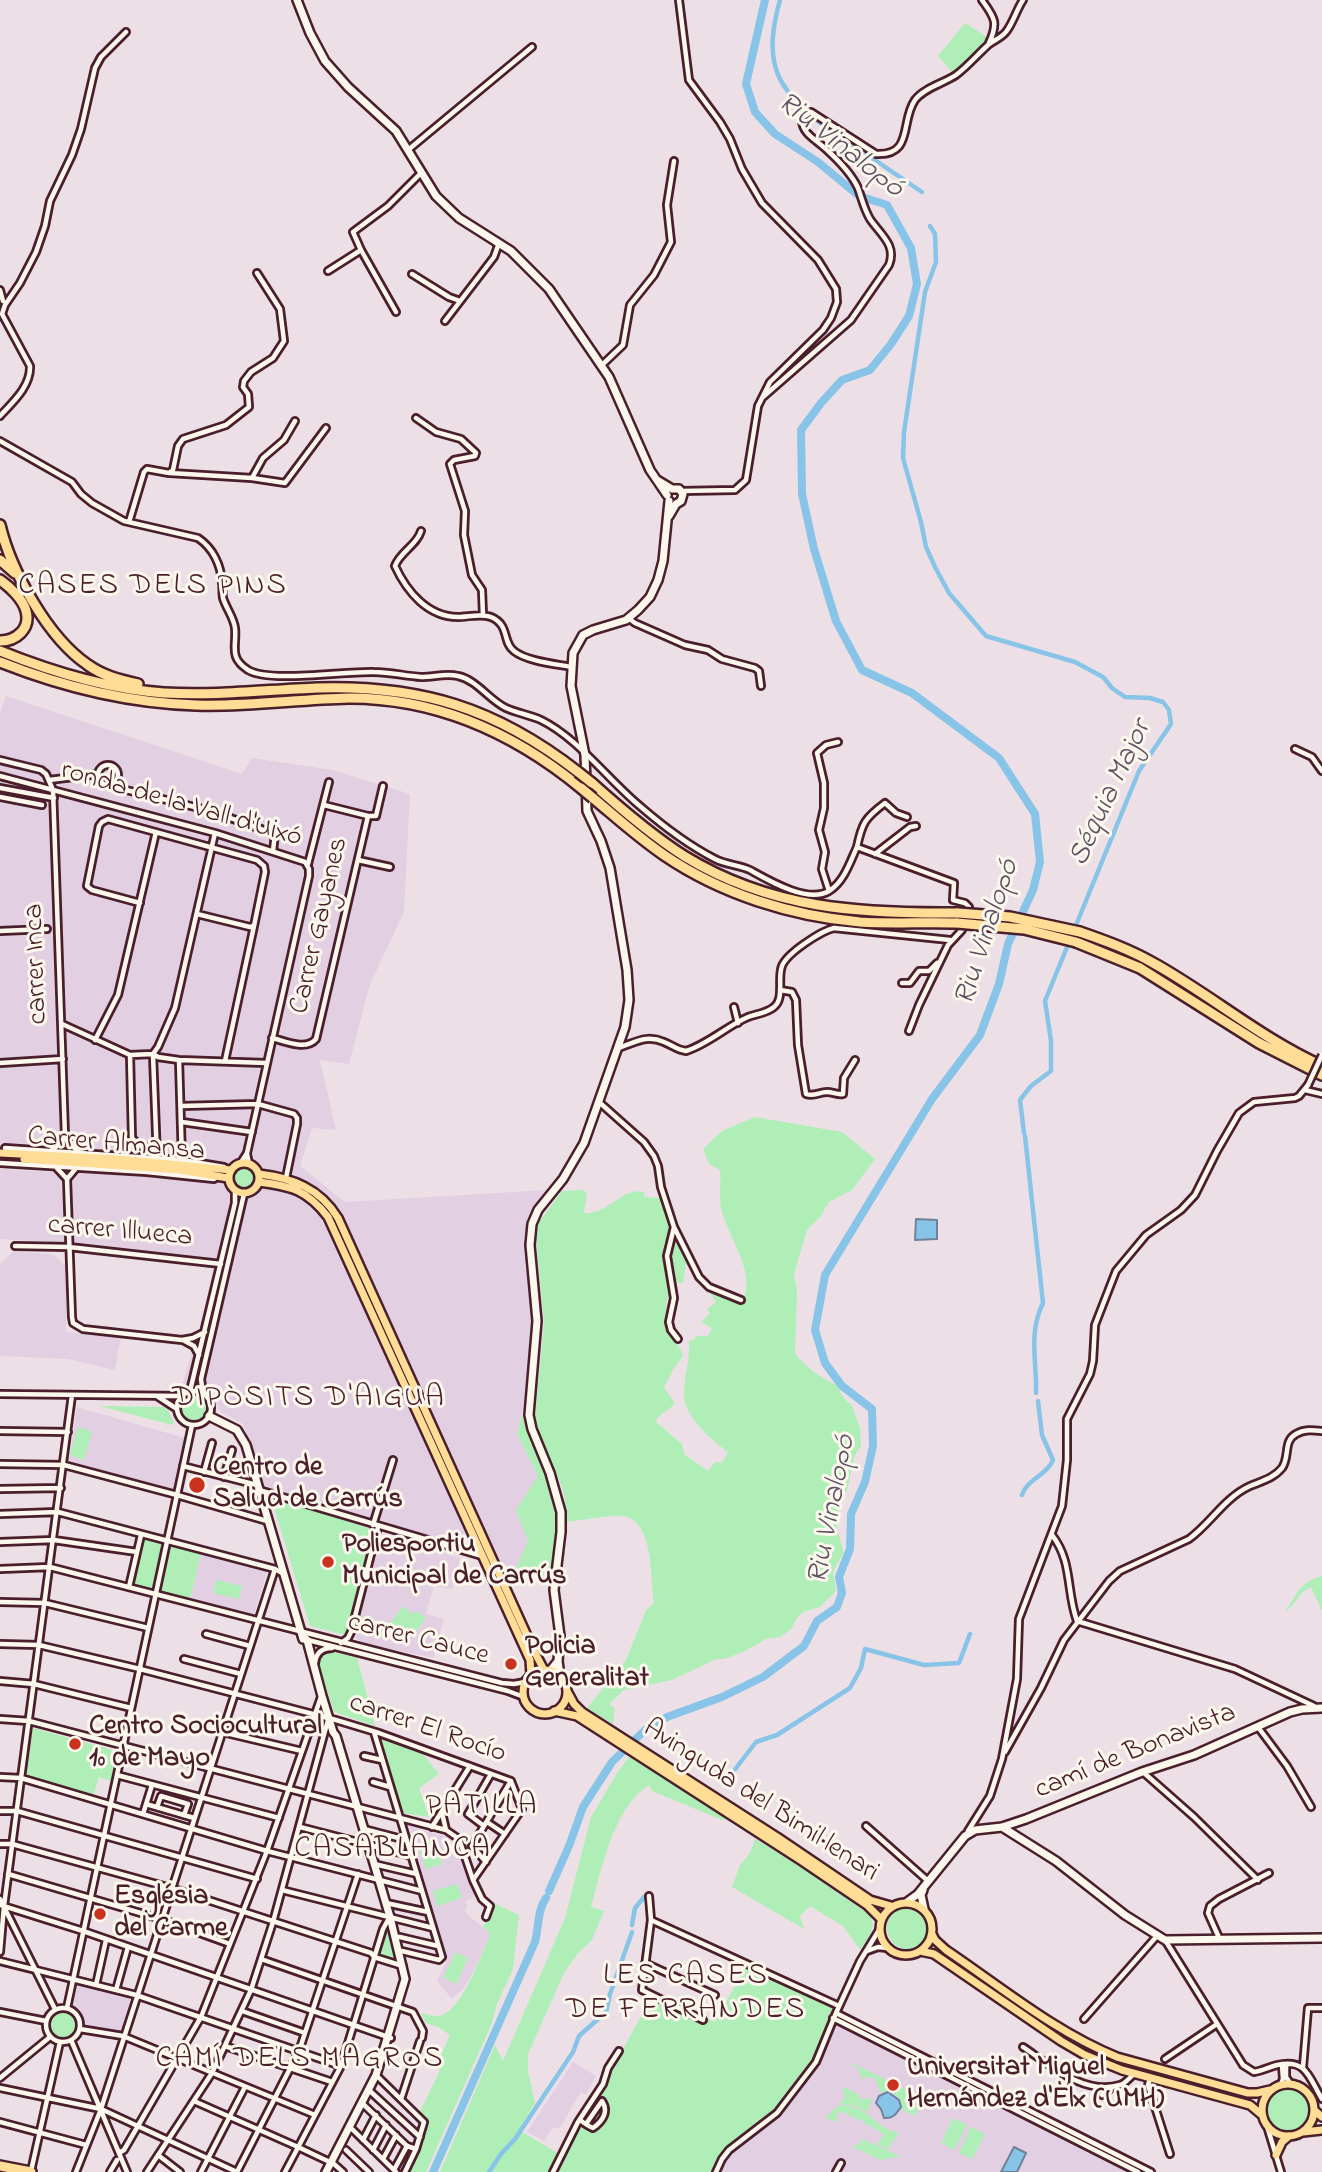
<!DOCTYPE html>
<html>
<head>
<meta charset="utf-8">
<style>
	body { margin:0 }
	canvas { display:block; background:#ece0e6 }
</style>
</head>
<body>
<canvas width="1322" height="2172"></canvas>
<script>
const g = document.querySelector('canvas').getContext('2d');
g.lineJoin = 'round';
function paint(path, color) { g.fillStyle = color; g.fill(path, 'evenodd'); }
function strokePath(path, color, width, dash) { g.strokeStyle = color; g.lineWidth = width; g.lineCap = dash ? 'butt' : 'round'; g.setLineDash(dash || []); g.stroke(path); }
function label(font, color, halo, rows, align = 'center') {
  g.font = font + ' "Indie Flower",sans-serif'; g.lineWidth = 6; g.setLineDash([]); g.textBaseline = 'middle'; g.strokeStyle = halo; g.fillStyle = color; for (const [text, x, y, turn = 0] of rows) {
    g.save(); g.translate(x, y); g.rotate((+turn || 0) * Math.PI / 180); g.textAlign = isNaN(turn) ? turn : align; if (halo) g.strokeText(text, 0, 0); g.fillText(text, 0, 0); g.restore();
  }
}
paint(new Path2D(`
	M6,696L242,774L252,758L333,770L410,794L404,912L370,984L349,1064L320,1060L336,1130L312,1128L300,1166L345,1202L547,1190L532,1214L526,1233L533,1319L529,1387L517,1434L538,1476L517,1509L528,1541L516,1570L469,1553L265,1488L243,1424L221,1412L207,1389L181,1388L198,1334L216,1260L72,1244L69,1149L0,1143V713Z
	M0,1169L55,1172L61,1177L65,1243L0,1239Z
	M14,1251L54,1255L66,1266V1332L121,1338L115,1370L68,1359L0,1356V1264Z
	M77,1407L185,1438L174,1491L69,1462Z
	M385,1535L460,1558L452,1589L434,1586L426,1614L444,1619L433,1658L368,1644L358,1640L354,1634L379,1538Z
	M201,1554L267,1571L254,1615L190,1599Z
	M409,1826L457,1840L475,1893L473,1898L466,1901L467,1906L465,1910L469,1916L489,1932V1937L474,1971L463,1989L452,1999L437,1981L447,1960Z
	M75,1984L131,1998L121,2032L84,2025L82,2013L72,2005Z
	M837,2015L1018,2102L1159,2172H721L730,2155L771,2122L816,2069Z
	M573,2062L596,2076L586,2095L581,2092L559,2129L553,2127L544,2141L527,2132Z`), '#e2d0e2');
paint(new Path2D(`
	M965,23L987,37L973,57L953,73L938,56Z
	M755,1117L842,1132L875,1159L852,1190L829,1202L820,1217L807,1230L794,1274L797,1291L795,1353C804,1366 823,1380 837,1385L843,1397L852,1406L860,1428L861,1446L854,1457L847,1491L839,1494L837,1529L844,1553L833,1571L836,1591L820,1607L803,1612L797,1618L791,1629L780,1637L766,1639L743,1652L724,1659H716L672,1680L624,1690L609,1704L615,1709L613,1724L587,1708L626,1660L646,1610L654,1603C650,1580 655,1523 624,1516C617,1514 575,1521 565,1522L563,1514L565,1499L561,1484L545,1449L535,1417L544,1324L536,1239L539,1222L562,1191L584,1190L587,1194L584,1213C609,1215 622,1186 644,1192V1197L661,1198L672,1226L687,1257L683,1283L674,1282L670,1287L672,1297L667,1299C666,1309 665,1320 668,1329C672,1339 680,1345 683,1356L674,1368L664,1387L675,1404L657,1418L656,1422L682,1444L684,1454L708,1471L715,1462L722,1463L728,1452C713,1442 684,1416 684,1396C684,1376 690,1361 689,1341L693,1340L697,1336H708L712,1328L701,1322L710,1313L707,1309L716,1302L709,1291L712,1285L744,1298C755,1269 727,1236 721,1208C719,1200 721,1180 720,1170L709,1164L703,1149L722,1131Z
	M232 1177a12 12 0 1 1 24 0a12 12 0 1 1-24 0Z
	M181 1407a13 13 0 1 1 26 0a13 13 0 1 1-26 0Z
	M99,1406L164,1407L168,1410L174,1423L172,1425Z
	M522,1415L544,1459L558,1510L551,1577H544L521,1569L515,1571L528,1541L516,1510L538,1476L517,1434Z
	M78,1427L92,1432L84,1460L70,1455Z
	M272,1496L374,1530L349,1629L346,1635L310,1626L271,1498Z
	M143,1537L165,1543L154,1592L131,1586Z
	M170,1545L201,1554L190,1599L158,1592Z
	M1322,1576V1611L1311,1587C1299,1591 1296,1605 1285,1612C1297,1594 1299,1582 1322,1576Z
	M216,1580L242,1586L239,1599L213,1593Z
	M403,1606L413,1614L416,1611L426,1618L412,1637L402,1629L399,1632L389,1625Z
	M329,1651L357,1658L375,1726L334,1712L319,1665L321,1658Z
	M33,1728L116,1751L111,1781L99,1777L93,1797L26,1777Z
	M381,1738L422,1753L439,1774L419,1788L429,1817L403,1813Z
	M630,1756L728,1819L722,1820L652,1791L649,1785C613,1808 602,1868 591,1907L604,1911L592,1940L578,1953L564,1973L528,2054V2071L535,2103L519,2130L564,2157L652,1996L715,2022L746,1966L833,2008L815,2060L773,2114L721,2153L715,2172H440L495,2045L503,2061L565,1918L591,1817L619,1770Z
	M434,1839L442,1864L426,1869L418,1844Z
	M755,1839L788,1858L869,1914C878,1928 868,1937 860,1950L843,1926L810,1906L800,1916L804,1929L732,1887L740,1865L750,1853Z
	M457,1884L462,1898L437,1906L433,1891Z
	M492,1902L519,1915L513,1969L497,2004L492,2023L426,2172H407L426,2122L419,2114L440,2070L436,2066L450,2035L438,2027L426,2023L421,2013C426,2014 433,2016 438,2016C461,2014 481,1955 489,1937V1932L483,1927L493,1905Z
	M887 1928a21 21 0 1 1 42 0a21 21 0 1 1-42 0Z
	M387,1926L399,1961L378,1953Z
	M456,1952L468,1958L456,1984L443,1977Z
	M50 2025a13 13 0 1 1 26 0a13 13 0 1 1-26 0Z
	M852,2063L917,2095L921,2102L915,2116L901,2109V2100L891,2092H880L875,2078L868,2077L862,2079L857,2067L851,2065Z
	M842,2088H846L858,2094L859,2097L863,2100L869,2098L872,2101L867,2112L856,2106L840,2104L845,2096Z
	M1267 2110a21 21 0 1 1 42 0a21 21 0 1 1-42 0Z
	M839,2105C847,2106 854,2106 861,2110C874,2117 883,2132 899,2132L888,2149L877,2144L884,2134L863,2122L866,2115L862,2121L840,2111L836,2118L840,2122L825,2118Z
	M953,2118L967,2125L954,2150L941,2143Z
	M971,2127L985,2134L972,2159L959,2153Z
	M862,2139L900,2156L881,2160L853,2147L860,2143Z`), '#afefb7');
const water = new Path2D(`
	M916,1219L937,1220V1239L915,1240Z
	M888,2092L899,2100L901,2107C896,2114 893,2119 884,2118L881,2109L876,2103L879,2096Z
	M1014,2147L1026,2153L1017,2172H1001Z`);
paint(water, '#88c4e8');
strokePath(water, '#6f829c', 2);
strokePath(new Path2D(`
	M780,0C773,25 768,53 779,77C784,88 794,99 801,109
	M810,116L922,192
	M930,226L935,234L936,262L925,292L904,432L903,458L921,522L926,547L935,567L949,593L986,636L1075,662L1103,677L1112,688L1125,697L1150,698L1163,702L1169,710L1171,724L1139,771L1045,1001L1051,1041V1071L1031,1086L1020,1100L1024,1133
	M1025,1136L1043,1303C1028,1334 1037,1360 1036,1393
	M1022,1495C1026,1480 1047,1475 1053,1460L1042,1435L1038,1401
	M722,1777L733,1772L756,1742L777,1735L850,1688L861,1668L865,1649L924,1665L959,1663L970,1634
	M632,1925L635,1908L644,1897
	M489,2172L501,2154L515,2139L573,2052L579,2036L606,2012L610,1994L632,1932`), '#88c4e8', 4.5);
strokePath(new Path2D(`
	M549,1891L569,1846L583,1807L612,1762L645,1730L667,1717L722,1697L763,1677L804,1646L817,1621L837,1607L842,1593L839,1577L850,1549L851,1514L865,1482L873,1446L872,1409L842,1386L825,1363L815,1330L825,1275L932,1099L980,1035L999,984L1008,944L1033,890L1040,862L1035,814L999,758L912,693L862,670L836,621L814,549L802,494L801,430L821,403L842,380L870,370L891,344L909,316L917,284L911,248L887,205L859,196L818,162L775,134L755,112L746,84L765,0
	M433,2172L535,1942C539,1927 537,1911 546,1898`), '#88c4e8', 8);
const street = new Path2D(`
	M679,0L689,80L720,122L730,139L742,169L762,203L818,260L836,289L837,302L831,318L823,330L770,382L758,406L746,480L735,490L681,491
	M982,0C994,17 999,22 989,43
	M408,150L532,47
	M361,250L396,312
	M328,271L361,250L353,232L388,206L421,173
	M412,274L449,297L460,301
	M0,290L3,301
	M445,321L494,257L499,243
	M602,365L623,345L630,305L654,275L671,242L667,205L674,161
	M763,397L851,320L889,265C897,245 880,234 870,219C864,209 862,199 858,188C852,175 838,160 827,150C817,140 801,134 802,118L811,112L876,154C914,156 900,121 915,100C924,88 944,83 956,75C968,66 977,55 988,45C995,39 1003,38 1008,29C1014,20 1017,9 1023,0
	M0,416C13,402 31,386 30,366L2,314L5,305L20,283L36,252L45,226L50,201L72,155L81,129L95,68L101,57L126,32
	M416,418L436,432L461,439L476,453L475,456L454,460L450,464L465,511L464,535L472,575L482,590L483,615
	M0,441L72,482L81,494L92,503L124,521L198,538C213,548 221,565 222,583C223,588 222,593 223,598C226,608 234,618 235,628C237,646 228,657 248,670C270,683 344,671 374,672C390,672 405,676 421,677C434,677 446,673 458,676C477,680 489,700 506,708C517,713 530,715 541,720C578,738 609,781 641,807C663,826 688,845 715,859C727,865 739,865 750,870C768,880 808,904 829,891C844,882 850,862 857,847L954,883L953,900L965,903L969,907L968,913
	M170,473L252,478L263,458L284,440L295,421
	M252,478L285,483L326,428
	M129,522L144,472L147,469L169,473L173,470L178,446L183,439L226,425L249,407L248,394L243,387L244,381L251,372L273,358L284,341L280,309L257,273
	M421,531C417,545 400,552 395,566C407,592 428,617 458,617C468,617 481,613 491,617C510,625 502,642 514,651C526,661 556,664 571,667
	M628,618L635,623L685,645L708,650L722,659L755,668L759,671L761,686
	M1295,749L1312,757L1322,771
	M0,760L41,770L46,774L53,790L65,1136
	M98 775a10 10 0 1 1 20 0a10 10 0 1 1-20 0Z
	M0,776L215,833L305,862L309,869V876L247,1153L240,1164
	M49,780L98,774
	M106,785L211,811L275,834L273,851
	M0,788L54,798
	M0,797L42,805
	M324,805L368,816
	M857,847C862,823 865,818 885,803L896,813L907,817
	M875,854L910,827L916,826
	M358,860L390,867
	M308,864L329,782
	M829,891L822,869L825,852L819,830L824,808V783L817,753L826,745L838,742
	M140,903L92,890L87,886L99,826L102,822L108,819L257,860L264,866L265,872L254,926L250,927L197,914
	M0,931L47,929
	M902,983H910L919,971H929L937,963
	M780,990L792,992L796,1000L798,1045L806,1094C814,1097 819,1092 827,1092C833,1092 837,1095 843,1094L844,1078L855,1060
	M734,1007L738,1023
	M62,1024L130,1055L153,1054L158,1057L179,1060L266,1063
	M909,1031L919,1005L948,945L962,930L964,924
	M272,1038C285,1041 306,1051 316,1039L368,816H376L383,786
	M95,1040L118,995L156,832
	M618,1048C635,1043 646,1034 664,1042C672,1045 677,1050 686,1051C708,1044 727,1026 748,1017C756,1014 767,1013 774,1007C785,998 777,978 782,966C787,953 821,931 834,928L950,940
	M153,1054L158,1047L175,1008L215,833
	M130,1055L132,1138L140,1146L156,1148
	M153,1055L157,1158
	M179,1060L182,1160
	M225,1061L254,926
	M0,1063L63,1059
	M1305,1090L1322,1094
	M599,1102L644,1142L654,1156L658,1166L661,1187L674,1227L699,1277L709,1287L741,1300
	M181,1106L258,1104L294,1114L297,1118V1124L286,1178
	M182,1122L252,1132
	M5,1148L182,1160L224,1167
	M52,1150L62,1142L65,1136L68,1142L79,1152
	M247,1154L249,1164
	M0,1163L147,1172L214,1179L218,1176
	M55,1166L67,1179L77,1167
	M67,1179L72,1317L73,1323L83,1329L182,1340L193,1338L205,1332
	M674,1227L667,1256L674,1298L669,1322L671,1330L678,1339
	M15,1246L69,1247L221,1264
	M183,1340L194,1346L199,1355
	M190,1391L235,1203V1191
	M177 1408a17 17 0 1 1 34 0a17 17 0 1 1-34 0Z
	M0,1394L182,1396
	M203,1394L201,1379L244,1194
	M157,1396L177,1409
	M0,1431L68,1432
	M0,1464L64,1465L177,1495L267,1521
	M183,1466L257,1485
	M204,1472L212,1443
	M224,1477L232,1450
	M0,1489L61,1488
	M259,1490L482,1556
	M0,1514L58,1512L275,1569L284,1574
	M373,1525L393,1460
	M1052,1535C1073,1562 1066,1591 1077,1621L1235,1669L1314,1706
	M0,1542L54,1540L137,1552
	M0,1569L50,1567L502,1683L514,1684L525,1682
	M129,1587L141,1535
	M0,1602L45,1603L148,1628
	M206,1634L250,1646
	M308,1640L508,1691L524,1697
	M341,1643L348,1638L351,1632L378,1527
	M0,1644L39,1645L140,1669L336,1720L379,1733L511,1781
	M184,1659L241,1674
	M315,1663C316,1653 322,1648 332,1648
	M0,1681L34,1684L131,1708
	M0,1719L29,1721L446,1830L459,1839L473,1880
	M1258,1727L1287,1766L1311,1807
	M222,1732L302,1751
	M374,1732L442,1957L439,1960L402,1951
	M1005,1752L1041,1688L1064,1640L1109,1581L1120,1571L1189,1539C1211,1523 1224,1498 1250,1486C1262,1481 1274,1478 1282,1468C1290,1457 1283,1441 1296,1434C1304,1429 1313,1430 1322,1431
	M364,1756L382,1760
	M1143,1772L1194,1817L1258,1880
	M117,1775L279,1818
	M0,1777L21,1778L267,1851L422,1891
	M373,1782L390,1787
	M146,1804L194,1818
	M157,1807L161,1796L188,1804L184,1815
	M0,1811H17L257,1879
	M442,1813L446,1830
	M143,1814L152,1785
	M487,1822L505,1834
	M484,1826L468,1814L491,1774
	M866,1826L928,1881
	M300,1827L412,1856
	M432,1827L470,1766
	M364,1829L406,1840
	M968,1831L990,1796L1002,1759L1017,1679L1019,1619L1062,1506L1067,1460V1419L1090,1374L1093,1361L1095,1325L1116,1271L1146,1235L1181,1210L1195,1195L1217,1151L1239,1113L1254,1102L1295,1098L1299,1096L1308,1085
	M0,1844H12L171,1888L371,1953L374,1957L403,1966
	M486,1862L472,1846L511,1781
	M374,1864L417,1874
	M8,1874L161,1919L230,1944
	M282,1890L433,1928
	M649,1896L651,1920L642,1990L703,2020
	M0,1899L55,2009
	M386,1903L428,1912
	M0,1905L83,1931L391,2038
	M486,1917L490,1906L482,1899L473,1880L522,1809L511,1781
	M651,1920L839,2006
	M394,1937H400L438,1946
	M1165,1940L1243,2065L1254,2072C1262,2071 1269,2067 1277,2065C1307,2058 1309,2078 1322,2099
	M1220,1940L1208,1913L1210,1906L1219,1899L1269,1873
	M867,1951L878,1947L888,1948
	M0,1952L4,1906L72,1395
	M261,1959L413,2012L423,2031L422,2038
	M0,1961L136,1995L341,2066
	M645,1963L715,1995
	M96,1985L106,1940
	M116,1990L128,1947
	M46 2025a17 17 0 1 1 34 0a17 17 0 1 1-34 0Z
	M67,2008L192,1425
	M242,2011L305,2033
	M0,2012L46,2021
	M836,2013L1151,2172
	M833,2018L1138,2172
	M1084,2019L1157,1936
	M80,2029L123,2036L315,2115
	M71,2040L127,2172
	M225,2046L332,2082
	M1023,2047C1050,2065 1085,2096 1120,2085C1126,2083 1129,2078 1133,2075
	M1165,2059L1217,2024
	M1286,2064V2077L1290,2083
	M1303,2067L1308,2008H1322
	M376,2075L424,2122L416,2149L405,2172
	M0,2078L50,2037
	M1150,2079L1148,2085L1170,2154
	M1281,2084L1283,2079L1282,2065
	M0,2088L101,2109L237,2172L299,2051L358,1874
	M371,2092L420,2137
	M1102,2095L1113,2087
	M401,2099L420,2041
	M194,2101L298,2147L334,2164L343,2172
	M362,2103L407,2146L416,2149
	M580,2120C584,2123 588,2126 593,2128C603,2121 609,2111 602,2101L586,2124
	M0,2122L86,2145
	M1267,2126L1281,2172
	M350,2127L396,2172
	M363,2140L376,2115
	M346,2150L369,2172
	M373,2150L386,2125
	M119,2153L124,2150L201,2017L267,1851L321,1697
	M158,2155L180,2172
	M383,2159L396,2135
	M394,2170L407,2146
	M31,2171L60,2042
	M76,2172L101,2109L275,1569
	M110,2172L117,2160
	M147,2172L212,2073L251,1990L273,1922L328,1720
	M201,2172L245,2087
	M285,2172L341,2066L383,1929L389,1918
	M553,2172L578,2122L603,2084L608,2068L619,2051
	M716,2172L722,2159L729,2150L777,2113L816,2062L836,2013L860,1961L879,1930
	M836,2172L841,2163`);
const secondary = new Path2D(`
	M297,0L310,33L325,61L348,87L396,131L436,196L459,218L511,251L549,289L609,377L650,470L667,495
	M657,480L672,489H679L683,494L681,501L676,504L669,516
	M209,1416L237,1430L246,1445L303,1639
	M303,1636L307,1640L322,1696L333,1732L336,1736L390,1917L405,1979L376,2075L326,2172
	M550,1671L558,1661
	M560,1676L558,1661L560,1636L554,1590L561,1532V1512L550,1473L532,1429L529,1415L537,1321L530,1245L532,1224L538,1210L563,1179L584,1143L625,1027L629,1000L627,970L610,868L601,841L587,811L585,755L571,686L573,653L583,635L593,630L626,620L638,610L650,597L658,580L663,561L669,501
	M1002,1827L1056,1861L1125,1915L1165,1940L1322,1938
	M923,1890L921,1895L924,1909
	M907,1902L918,1894L965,1836L975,1830L1002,1827L1026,1819L1142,1772L1194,1755L1290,1712L1302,1709L1322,1708`);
const primary = new Path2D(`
	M0,1153L118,1159L231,1170
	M24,1159L180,1170L228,1178
	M229 1178a15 15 0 1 1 30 0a15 15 0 1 1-30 0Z
	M259,1174C292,1178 320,1188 338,1218L533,1649L544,1670
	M259,1182C291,1186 307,1190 328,1217L530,1660L531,1675
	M523 1692a22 22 0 1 1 44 0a22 22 0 1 1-44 0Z
	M567,1691L574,1704L582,1712L777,1837L870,1900L891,1906
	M554,1711L577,1716L802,1861L867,1905L881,1919
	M880 1929a26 26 0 1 1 52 0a26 26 0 1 1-52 0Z
	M932,1934L935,1940L946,1950C1001,1987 1055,2032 1117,2057L1248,2093H1257L1270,2090
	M920,1951L934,1954L1061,2041L1085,2055L1122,2070L1250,2105L1262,2115
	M1262 2110a26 26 0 1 1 52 0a26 26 0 1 1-52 0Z
	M1314,2110L1322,2117
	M1303,2132L1322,2130
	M1276,2155L1282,2142L1289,2136`);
const highway = new Path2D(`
	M0,525C11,571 48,638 88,665C103,676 120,680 138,684
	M0,560L15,573
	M0,580C10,587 23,599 26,611C31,629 16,641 0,641
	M0,651C52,672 107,689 164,693C215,696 266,690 317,688C421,685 496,708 578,772
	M0,662C63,687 127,703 196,705C247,707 298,699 349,698C437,698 514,733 581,788
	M592,783C621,809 651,835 684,856C770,909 861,914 958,913
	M593,798C617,818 639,838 664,855C721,894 792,916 860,922C892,924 925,922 957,923
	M1080,932C1106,941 1131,950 1155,964C1212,996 1262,1039 1322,1066
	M1076,942L1140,968L1259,1043L1322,1075
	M0,2166L31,2172`);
strokePath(street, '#4a1f2b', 10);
strokePath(secondary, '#4a1f2b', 12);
strokePath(primary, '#4a1f2b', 12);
strokePath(highway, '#4a1f2b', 14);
strokePath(street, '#fbf7ec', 4.5);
strokePath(secondary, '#fbf7ec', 7);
strokePath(primary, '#fedd96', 7);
strokePath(highway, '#fedd96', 9);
const streetBridge = new Path2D(`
	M1308,1085L1322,1055`);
const highwayBridge = new Path2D(`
	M578,772L592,783
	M581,788L593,798
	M958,913L1010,917L1080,932
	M957,923L1024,929L1076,942`);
strokePath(streetBridge, '#4a1f2b', 10, []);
strokePath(highwayBridge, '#4a1f2b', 14, []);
strokePath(streetBridge, '#fbf7ec', 4.5);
strokePath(highwayBridge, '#fedd96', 9);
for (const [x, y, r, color] of [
	[197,1485,9,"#c8321e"],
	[328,1562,7,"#c8321e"],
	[511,1664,7,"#c8321e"],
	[75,1744,7,"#c8321e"],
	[100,1914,7,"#c8321e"],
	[893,2085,7,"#c8321e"]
]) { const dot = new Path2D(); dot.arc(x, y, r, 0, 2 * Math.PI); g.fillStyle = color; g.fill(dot); strokePath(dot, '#fbf7ec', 2.5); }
label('28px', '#4a1f2b', '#fbf7ec', [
	["ronda de la Vall d'Uixó",181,806,16],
	["Carrer Gayanes",321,926,-77],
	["carrer Inca",38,964,-92],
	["Carrer Almansa",116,1146,5],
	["carrer Illueca",120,1233,5],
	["carrer Cauce",418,1641,14],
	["carrer El Rocío",427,1730,19],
	["camí de Bonavista",1136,1753,-22],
	["Avinguda del Bimil·lenari",760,1802,33]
]);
label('bold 28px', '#4a1f2b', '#fbf7ec', [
	["Centro de",213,1469],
	["Salud de Carrús",213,1501],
	["Poliesportiu",342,1546],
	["Municipal de Carrús",342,1578],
	["Policia",525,1648],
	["Generalitat",525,1680],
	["Centro Sociocultural",89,1728],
	["1º de Mayo",89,1760],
	["Església",114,1898],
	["del Carme",114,1930],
	["Universitat Miguel",907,2069],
	["Hernández d'Elx (UMH)",907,2101]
], 'left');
label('italic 30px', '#5d5164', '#fbf7ec', [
	["Riu Vinalopó",839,147,38],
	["Séquia Major",1112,794,-65],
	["Riu Vinalopó",989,933,-72],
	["Riu Vinalopó",834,1510,-79]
]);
g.letterSpacing = '2px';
label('30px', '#4a1f2b', '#fbf7ec', [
	["CASES DELS PINS",153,588],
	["DIPÒSITS D'AIGUA",309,1400],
	["PATILLA",482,1808],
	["CASABLANCA",393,1851],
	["LES CASES",686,1978],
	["DE FERRANDES",686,2012],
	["CAMÍ DELS MAGROS",300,2061]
]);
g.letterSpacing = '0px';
</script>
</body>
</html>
